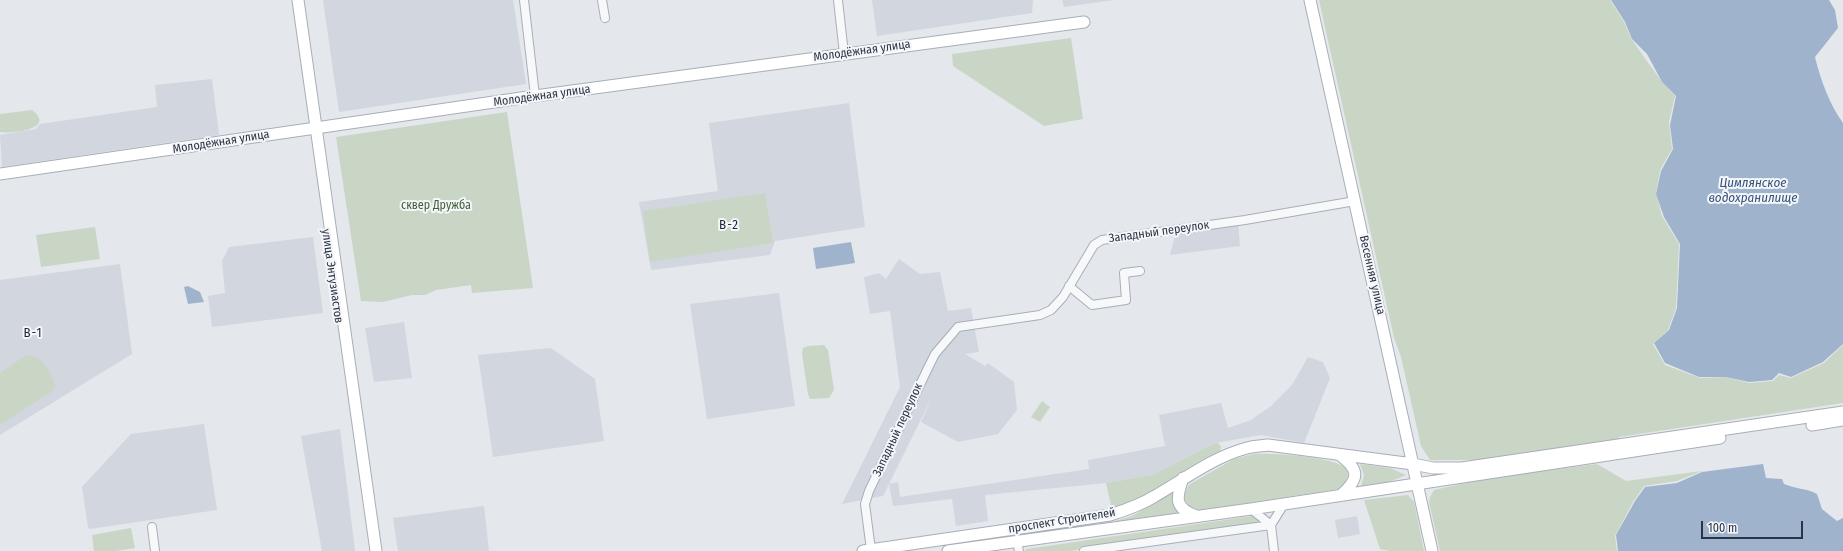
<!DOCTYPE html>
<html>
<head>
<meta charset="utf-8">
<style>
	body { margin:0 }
	#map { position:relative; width:1843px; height:551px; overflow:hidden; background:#e4e7ec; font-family:"Fira Sans Condensed",sans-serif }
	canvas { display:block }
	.scale { position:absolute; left:1701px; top:521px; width:102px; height:18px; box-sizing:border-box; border:2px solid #2b3445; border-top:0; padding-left:5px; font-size:12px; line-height:14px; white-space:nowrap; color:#2b3445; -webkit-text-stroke:3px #f4f6f9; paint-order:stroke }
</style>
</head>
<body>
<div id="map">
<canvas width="1843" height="551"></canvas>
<div class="scale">100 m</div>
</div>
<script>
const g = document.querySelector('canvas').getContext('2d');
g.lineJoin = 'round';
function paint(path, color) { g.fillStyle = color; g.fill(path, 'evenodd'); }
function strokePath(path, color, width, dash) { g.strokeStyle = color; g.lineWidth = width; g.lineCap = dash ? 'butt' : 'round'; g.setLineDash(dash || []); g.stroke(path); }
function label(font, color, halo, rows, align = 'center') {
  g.font = font + ' "Fira Sans Condensed",sans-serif'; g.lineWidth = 4; g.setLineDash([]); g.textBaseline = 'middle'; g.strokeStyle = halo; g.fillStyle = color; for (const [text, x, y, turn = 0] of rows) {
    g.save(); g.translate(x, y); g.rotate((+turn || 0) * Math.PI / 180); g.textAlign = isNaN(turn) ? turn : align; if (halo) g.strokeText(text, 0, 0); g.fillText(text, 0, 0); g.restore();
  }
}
paint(new Path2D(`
	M323,0H513L526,84L339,112Z
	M872,0H1033L1032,13L877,36Z
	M1062,0H1114L1064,7Z
	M212,79L219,135L2,167L0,135L36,129L40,124L157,107L155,85Z
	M849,103L865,227L775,241L770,255L651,270L639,202L718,191L709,123Z
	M1238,223L1240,246L1170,255L1176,232Z
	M313,237L323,313L212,327L208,296L225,293L222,261L229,247Z
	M899,259L920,274L940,272L948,311L971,308L979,352L965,354L985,366L988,363L1014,382L1017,410L998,434L958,442L921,422L933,395L883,496L842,504L900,387L890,311L870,314L864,277L879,273L886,279Z
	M120,264L132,354L0,435V280Z
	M779,293L795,406L707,419L690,304Z
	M404,322L412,378L374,382L365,328Z
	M551,348L595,379L604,441L493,457L478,355Z
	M1308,357L1323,362L1330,378L1304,443L1261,435L1215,443L1152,475L1106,483L985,495L988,521L956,526L952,499L893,506L889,484L898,482L900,497L1089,469L1088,460L1165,446L1159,415L1221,403L1228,428L1251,420L1271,406L1292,385Z
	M204,424L217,510L90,529L88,527L82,487L131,434Z
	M340,429L355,551H322L301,436Z
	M484,506L489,551H398L393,518Z
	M1357,516L1360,534L1338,538L1335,520Z`), '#d2d6de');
paint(new Path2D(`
	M1319,0H1610L1624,22L1632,40L1662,82L1675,96L1669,122L1672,149L1660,170L1656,193L1662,216L1679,244L1676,308L1668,330L1653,344L1665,365L1700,378L1726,377L1749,383L1773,381L1779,375L1791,378L1824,363L1843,345V403L1619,437V439L1485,460H1430L1421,446L1401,357L1394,338Z
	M1071,38L1083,119L1044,126L953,66L952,54Z
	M32,110C57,129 12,134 0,132V114Z
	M507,112L533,288L472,293L471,285L436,290L425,295H412L383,302L361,301L336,137Z
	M765,193L773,243L650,262L643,211Z
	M95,227L100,259L41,267L36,235Z
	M824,345L828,350L834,390L829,398L810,399L808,394L802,354L803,348L808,346Z
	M32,355C44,361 53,374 55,387L51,392L0,425V373L25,356Z
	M1042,401L1050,407L1040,422L1031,417Z
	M1215,443H1218L1221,446L1220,453L1154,493L1112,510L1106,483L1152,475Z
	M1254,454C1273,453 1333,457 1346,468C1350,477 1347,485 1339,489L1196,511C1184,504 1181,495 1190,484L1234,459Z
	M1360,464L1390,468L1406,475L1389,482L1361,486L1364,475Z
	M1597,464L1626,481L1702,471L1677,481L1644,486L1633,502L1615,536L1617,551H1440L1429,502L1430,497L1434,490L1488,478Z
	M1174,492L1173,503L1180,515L1116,524L1115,521L1132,516Z
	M1408,495L1414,502L1424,551H1390L1380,549L1364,500Z
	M1252,516L1260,521L1257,526L1070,551H1024L1027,549Z
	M131,528L135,548L115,551H94L92,535Z`), '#c9d6c5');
paint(new Path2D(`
	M1611,0H1829L1835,10L1838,28L1815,57C1821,81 1829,103 1843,123V344L1823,362L1791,377L1779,373L1772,380L1749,382L1726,377H1699L1665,363L1654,343L1669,330L1677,308L1680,244L1664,217L1656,194L1661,171L1673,149L1670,125L1676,96L1662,82L1647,54L1632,39L1625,22Z
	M851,242L855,263L816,269L813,248Z
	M188,286L200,292L204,302L188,304L184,287Z
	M1763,464L1766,478L1782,479L1784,484C1795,489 1806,488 1817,494L1822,509L1837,521L1843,518V551H1618L1616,535L1635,501L1645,487L1677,483L1702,472Z`), '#9fb4cc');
const street = new Path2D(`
	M524,0L535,96
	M602,0L605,18
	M838,0L844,54
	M1069,286L1092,305L1126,300L1124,273L1140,271
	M1251,509L1271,525
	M152,527L155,551
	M1017,542L1019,551
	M871,550L865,504L869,491L929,366L935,354L958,327L1040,315L1051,310L1063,297L1094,245L1102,240L1245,220L1355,201
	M1084,551L1271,525
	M1274,551L1271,525L1284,504`);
const secondary = new Path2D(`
	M298,0L376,551
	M1310,0L1432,551
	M0,174L535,96L1084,22
	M1812,425L1843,420
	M1340,455C1360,470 1359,479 1341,495
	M1183,478C1176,498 1174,508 1196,516
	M863,551L1110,515C1126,510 1141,505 1155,496C1185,479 1213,457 1247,448C1254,446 1261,446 1268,445L1413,464L1433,468H1462L1843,412
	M948,551L1251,509L1720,438`);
strokePath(street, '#a9aeb7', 10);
strokePath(secondary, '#a9aeb7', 13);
strokePath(street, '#f7f8fa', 8);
strokePath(secondary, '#fff', 11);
label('12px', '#2b3445', '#f4f6f9', [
	["Молодёжная улица",862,51,-8],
	["Молодёжная улица",542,96,-8],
	["Молодёжная улица",221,142,-9],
	["Западный переулок",1159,232,-8],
	["Весенняя улица",1372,275,77],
	["улица Энтузиастов",332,276,82],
	["Западный переулок",898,430,-65],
	["проспект Строителей",1062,521,-9]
]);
label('12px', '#3f6138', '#f4f6f9', [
	["сквер Дружба",436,206]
]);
label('italic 13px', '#34527a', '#f4f6f9', [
	["Цимлянское",1753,183],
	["водохранилище",1753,198]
]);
g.letterSpacing = '1px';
label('13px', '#1d2536', '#f4f6f9', [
	["В-2",729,225],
	["В-1",33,333]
]);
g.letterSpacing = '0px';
</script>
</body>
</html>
